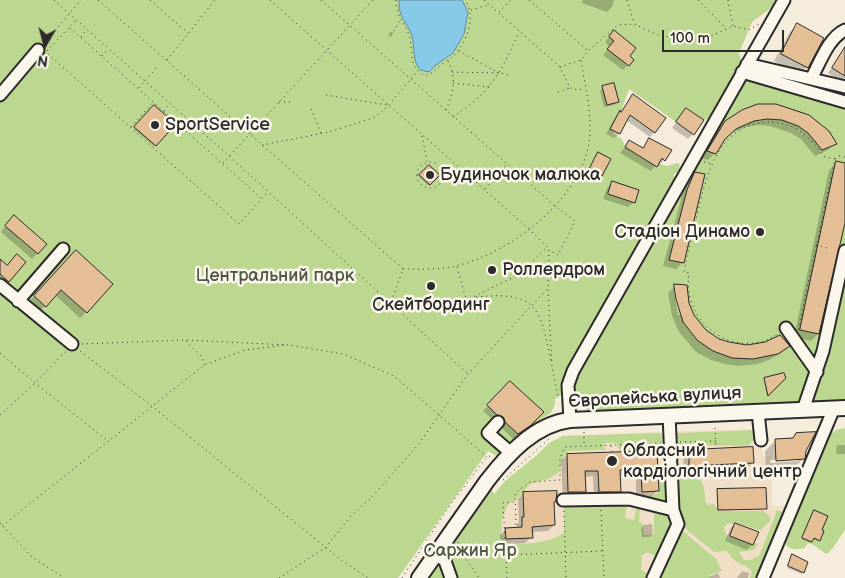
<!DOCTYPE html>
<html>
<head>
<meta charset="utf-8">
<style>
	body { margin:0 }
	#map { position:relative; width:845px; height:578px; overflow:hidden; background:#f6ecdb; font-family:"Balsamiq Sans",sans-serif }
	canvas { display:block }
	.north { position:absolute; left:20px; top:20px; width:50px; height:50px; -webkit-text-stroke:4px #fbf7ec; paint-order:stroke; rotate:188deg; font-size:14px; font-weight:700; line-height:20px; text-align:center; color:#2b2b2b }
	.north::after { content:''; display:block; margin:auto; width:18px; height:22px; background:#2b2b2b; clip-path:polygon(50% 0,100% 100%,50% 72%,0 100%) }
	.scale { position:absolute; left:662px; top:30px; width:122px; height:22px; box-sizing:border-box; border:2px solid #2b2b2b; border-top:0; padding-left:6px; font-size:15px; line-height:18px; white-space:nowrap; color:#2b2b2b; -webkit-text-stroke:4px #fbf7ec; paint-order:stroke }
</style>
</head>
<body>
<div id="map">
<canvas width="845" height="578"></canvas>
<div class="north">N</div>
<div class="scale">100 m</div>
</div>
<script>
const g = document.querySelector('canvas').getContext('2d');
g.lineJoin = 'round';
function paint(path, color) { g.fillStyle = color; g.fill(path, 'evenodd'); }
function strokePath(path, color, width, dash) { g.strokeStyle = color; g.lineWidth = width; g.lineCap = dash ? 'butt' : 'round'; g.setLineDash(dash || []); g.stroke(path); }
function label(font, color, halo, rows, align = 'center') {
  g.font = font + ' "Balsamiq Sans",sans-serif'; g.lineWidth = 5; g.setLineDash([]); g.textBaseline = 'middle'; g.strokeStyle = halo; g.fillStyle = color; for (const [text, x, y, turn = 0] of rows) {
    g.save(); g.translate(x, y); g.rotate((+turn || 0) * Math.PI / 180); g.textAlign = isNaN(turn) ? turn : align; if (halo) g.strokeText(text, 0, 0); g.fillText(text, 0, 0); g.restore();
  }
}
paint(new Path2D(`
	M753,429L754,447H762L763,456H771L772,506H790L761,578H502L495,497L568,435Z`), '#f1dec6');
paint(new Path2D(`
	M0,0H775L771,8L752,22L739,53L742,63L711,118L704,120L687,108L676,122L629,89L613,134L621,138L626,147L653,161L666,166L679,163L680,170L673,175L675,177L607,296L606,309L565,392L555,399V404L551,413L535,423L500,458L488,451L398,578H0Z
	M768,70L845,92V406L593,414C576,401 574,398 575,376L703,150L751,72L772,76Z
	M845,428V530C838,539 836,546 827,554C820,551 817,545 808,543L805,548C793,550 790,550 782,541L828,436L836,430Z
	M756,430L759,437L751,442L748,446C724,446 699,443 675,452V433Z
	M659,433L667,438L665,450L623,451L619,450L617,443H604L605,450L569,451L565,455L558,473L548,479L530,484L519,497L508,504L502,520L501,534L509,543C529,544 546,544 564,533V504H627L625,518L634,520L637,505L640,506L639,522L643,523L644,535L654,534V513C669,514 672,519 679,531L684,532L716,559L722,571L710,575L711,578H656L660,558L647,552L642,555L641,569L648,575V578H423L491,488L494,494L505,481L537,455L549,443L563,436Z
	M684,468C700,470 706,487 705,501L708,505L714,504L719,511H763L770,516V521L761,530C748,528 740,521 727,524L724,528L726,535L753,545L754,543L758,544L754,550L739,552L744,560H750L759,556L775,516L776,510L785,513L759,578H750L752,571C742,561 737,567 727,551L714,552L686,529L681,522L683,517L679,514H663L648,497L658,493L659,478L663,471L679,476Z`), '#bcd890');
const water = new Path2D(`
	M399,0H462L468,12L464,34L453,53L436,65L429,72L420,70C412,60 415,48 412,36C407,21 398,19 399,0Z`);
paint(water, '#86cae7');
strokePath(water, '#628a9c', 1);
paint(new Path2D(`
	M583,0H614L612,7L607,12L582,3Z
	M797,25L822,38L807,67L800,74L774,61L790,32Z
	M390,32H393L392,36L388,37Z
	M614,32L628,56L632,60L623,70L603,55L610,47L605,42Z
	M845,48V84L828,73Z
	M603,87L617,102L614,105L604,107L600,91Z
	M629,101L654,132L650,137L626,120L619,134L614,138L606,134L616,116L620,113Z
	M776,105L798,111L817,121L828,132L835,143L828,150L815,156L801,139L791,133L770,126L759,125L746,127L733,132L722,142L715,153L708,160L701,158L715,133L723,125Z
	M154,106L174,124L154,146L134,129Z
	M687,109L693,134L688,139L672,128Z
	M649,140L664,160L659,165L657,164L651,171L620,153L629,142L642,149Z
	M598,154L601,175L598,178L587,173Z
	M836,163L845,165V215L818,334L811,341L794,337L829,170Z
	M429,167L438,175L428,185L419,177Z
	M695,173L683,262L676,269L663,266L684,188Z
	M612,183L634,202L628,207L603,199L607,188Z
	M9,222L46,244L32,259L1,232Z
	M70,257L86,312L80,318L55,295L39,312L28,303Z
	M0,261L8,281L1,288L0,287Z
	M675,286L688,304L693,316L705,331L719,340L747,347L788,346L781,353L769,360L757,364L738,366L725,364L711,360L696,352L679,332L672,316L668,293ZM674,291H677L680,315H678Z
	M784,378L767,396L764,380Z
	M510,383L542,412L523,431L513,439L501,427L498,422L492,419L483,411Z
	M792,439L805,451L804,458L793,469L766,471L765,451L776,440ZM798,458V461L770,463V460Z
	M837,445H845V454H836Z
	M689,451L752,463L746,469L684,471L683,457Z
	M656,452L657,491L651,497H636V475H619L620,491L614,497H594L593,476L584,477V492L578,498H563L561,461L567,455Z
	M718,491L766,508L717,511Z
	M524,493L553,503L554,525L548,531L531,532V537L525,543L501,544L500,535L506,529L517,528V524L519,522L518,499Z
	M814,511L819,540L818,541L812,539L810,543L802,539Z
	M652,524L653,533L650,537H642L641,528L644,525Z
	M735,524L752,545L747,550L725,541L730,529Z
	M791,557L807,562L802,574L787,568Z
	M742,571L749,573L748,578H737Z
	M718,573L720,578H709L711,576Z`), '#0003');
const building = new Path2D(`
	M797,23L824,38L808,68L781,54Z
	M614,30L636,48L630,56L634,60L629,66L607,49L614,41L609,37Z
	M845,47V76L832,68Z
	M614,83L619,102L607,105L602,86Z
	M633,94L666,118L655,133L630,115L620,134L610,129L620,110L621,112Z
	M758,104H776L809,115L829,131L837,144L822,150L808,133L798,126L782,120L767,119L754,121L736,129L725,139L716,154L707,151L725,121L742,110Z
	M154,105L176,124L156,146L134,127Z
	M686,108L704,120L694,135L676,122Z
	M649,138L672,150L665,161L662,158L657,167L625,147L629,140L643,148Z
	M598,152L611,159L602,176L589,170Z
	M836,161L845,163V223L819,334L800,330Z
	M429,165L440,175L430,185L419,175Z
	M695,172L705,174L684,263L669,260L687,190Z
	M612,181L639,190L635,203L608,194Z
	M14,215L47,244L38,254L5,226Z
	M76,250L113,284L87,313L61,290L46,307L34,296Z
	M17,254L26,262L9,282L0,274V259L7,265Z
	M674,284L687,285L689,303L694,315L706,330L719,339L729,342L747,345L765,342L780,335L790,346L778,354L753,359L732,358L713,351L697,340L683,322L676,299Z
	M784,373L786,378L768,396L764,378Z
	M510,381L544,412L530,426L518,434L505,422L503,417L497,415L487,405Z
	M816,432L806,451L805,459L776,461L775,439L793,438L796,433Z
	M753,447L754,463L689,466V450Z
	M657,451L659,491L642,492L641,469L620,470L621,492H599L598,471H585L586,492H568L567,454Z
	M766,488L767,509L718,510L717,489Z
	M557,491L556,501L554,502L555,525L532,527L533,538L506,539L505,528L522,527V517H524L523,492Z
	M814,510L828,516L822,530L824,531L820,541L814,538L812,542L802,538Z
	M735,523L759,532L753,545L730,536Z
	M792,554L808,562L804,573L788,566Z`);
paint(building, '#e4bf95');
strokePath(building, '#2b2b2b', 1);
const minor = new Path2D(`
	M747,64L845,87
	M742,72L845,102
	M811,79C820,63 828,38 845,30
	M0,95L38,50
	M0,285L72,344
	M18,301L63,249
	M786,328L817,372
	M803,410L823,351L845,251
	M758,412L761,440
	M669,415L671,459
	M570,420L568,385L573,371L784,0
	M498,422L488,433L511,453
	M563,500L629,499L673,510
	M436,554L445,561L451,578
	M653,578L678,524L673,510L671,464
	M763,578L834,408`);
const major = new Path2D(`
	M419,578L487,481C508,454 535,424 570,420L845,408`);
strokePath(minor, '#2b2b2b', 15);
strokePath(major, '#2b2b2b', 18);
strokePath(new Path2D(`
	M54,0L229,156L468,374
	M98,0L403,269L391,302
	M150,0L188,33
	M270,0L530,230L549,249L548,288L552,367L558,396
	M321,0L555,206L575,221L558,255L549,250
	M396,0C396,17 404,21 409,35C413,47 409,64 419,72C429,80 434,70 441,65C446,61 452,58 456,53C468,39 476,15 465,0
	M484,0L560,67L570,88L577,90L585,88
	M529,0L587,50
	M627,0L634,23
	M698,0L726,28
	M728,0L733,26
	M471,10L488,5
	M499,12L511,0
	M70,28L261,198
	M394,31L400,21
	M81,37L86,30
	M45,42L81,0
	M47,51L75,21
	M459,51L499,73
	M48,54L239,224L268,192
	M102,56L108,49
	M167,60L215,0
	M560,67L581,60L588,51L618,25L634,24L660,36L707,38L733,26L749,30L759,24
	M452,72L500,73L509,75
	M453,83L489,87
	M139,88L158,66
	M558,92L570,88
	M326,95L387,105
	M279,102H290
	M311,109L321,133
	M446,110C453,94 457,76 448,61
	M164,111L169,104
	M453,117C493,90 500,74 519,32
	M772,122C801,125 808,137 825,157L835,159L798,330L786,328C743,366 681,328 689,273L684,272C688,251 693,231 698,211C708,169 720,122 772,122Z
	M131,127L153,102
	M188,132L194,126
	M422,136L427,161
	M262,145L329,132L373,118L384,110L417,72
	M835,159L839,156L845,157
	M417 175a13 13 0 1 1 26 0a13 13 0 1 1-26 0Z
	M704,162L712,164
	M223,163L373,0
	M444,174L467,175
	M485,189L507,164
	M816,245L827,248
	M457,267L466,299
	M403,269C420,269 438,270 456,266C510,253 579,201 589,143C593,116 585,86 581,60
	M476,297C537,291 540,307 551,361
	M395,306L453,302L473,297L518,275L546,248
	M186,341L202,357L204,365
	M82,344L185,340L289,345L343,354L394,376L487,457
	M80,351L153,407L341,560L368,578
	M0,353L35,383L108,441
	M578,396L584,403L592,408
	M0,415L35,383L66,351
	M715,428L716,446
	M584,432V446
	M680,442L720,441
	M611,446L612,452
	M503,480L550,438
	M601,510L604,578
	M564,511L566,578
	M0,523L32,557L64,578
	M516,525L515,493L530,482L560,480V459L565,447L661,443
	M2,526L204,365L245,350L285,345
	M458,542L459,549L479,578
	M506,555L603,551
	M279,578L326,547L351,516L372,497L418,445L468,374L547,289
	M402,578L450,505L487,457L493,455
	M507,578L503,503L514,502`), '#2b2b2b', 1, [1, 4]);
strokePath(minor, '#fbf7ec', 11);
strokePath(major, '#fbf7ec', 14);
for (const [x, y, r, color] of [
	[155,125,5,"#2b2b2b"],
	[430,175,5,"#2b2b2b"],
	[760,232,5,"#2b2b2b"],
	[492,270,5,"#2b2b2b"],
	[431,286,5,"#2b2b2b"],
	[612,461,6,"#2b2b2b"]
]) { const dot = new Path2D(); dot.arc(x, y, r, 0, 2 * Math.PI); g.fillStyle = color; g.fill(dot); strokePath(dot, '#fbf7ec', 2); }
label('18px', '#2b2b2b', '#fbf7ec', [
	["SportService",165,125],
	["Будиночок малюка",440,175],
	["Стадіон Динамо",750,232,"right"],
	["Роллердром",502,270],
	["Скейтбординг",431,305,"center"],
	["Обласний",623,451],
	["кардiологiчний центр",623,472]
], 'left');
label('18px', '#4f5644', '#fbf7ec', [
	["Центральний парк",275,276],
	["Саржин Яр",470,551]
]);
label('18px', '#2b2b2b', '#fbf7ec', [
	["Європейська вулиця",655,398,-3]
]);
</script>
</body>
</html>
